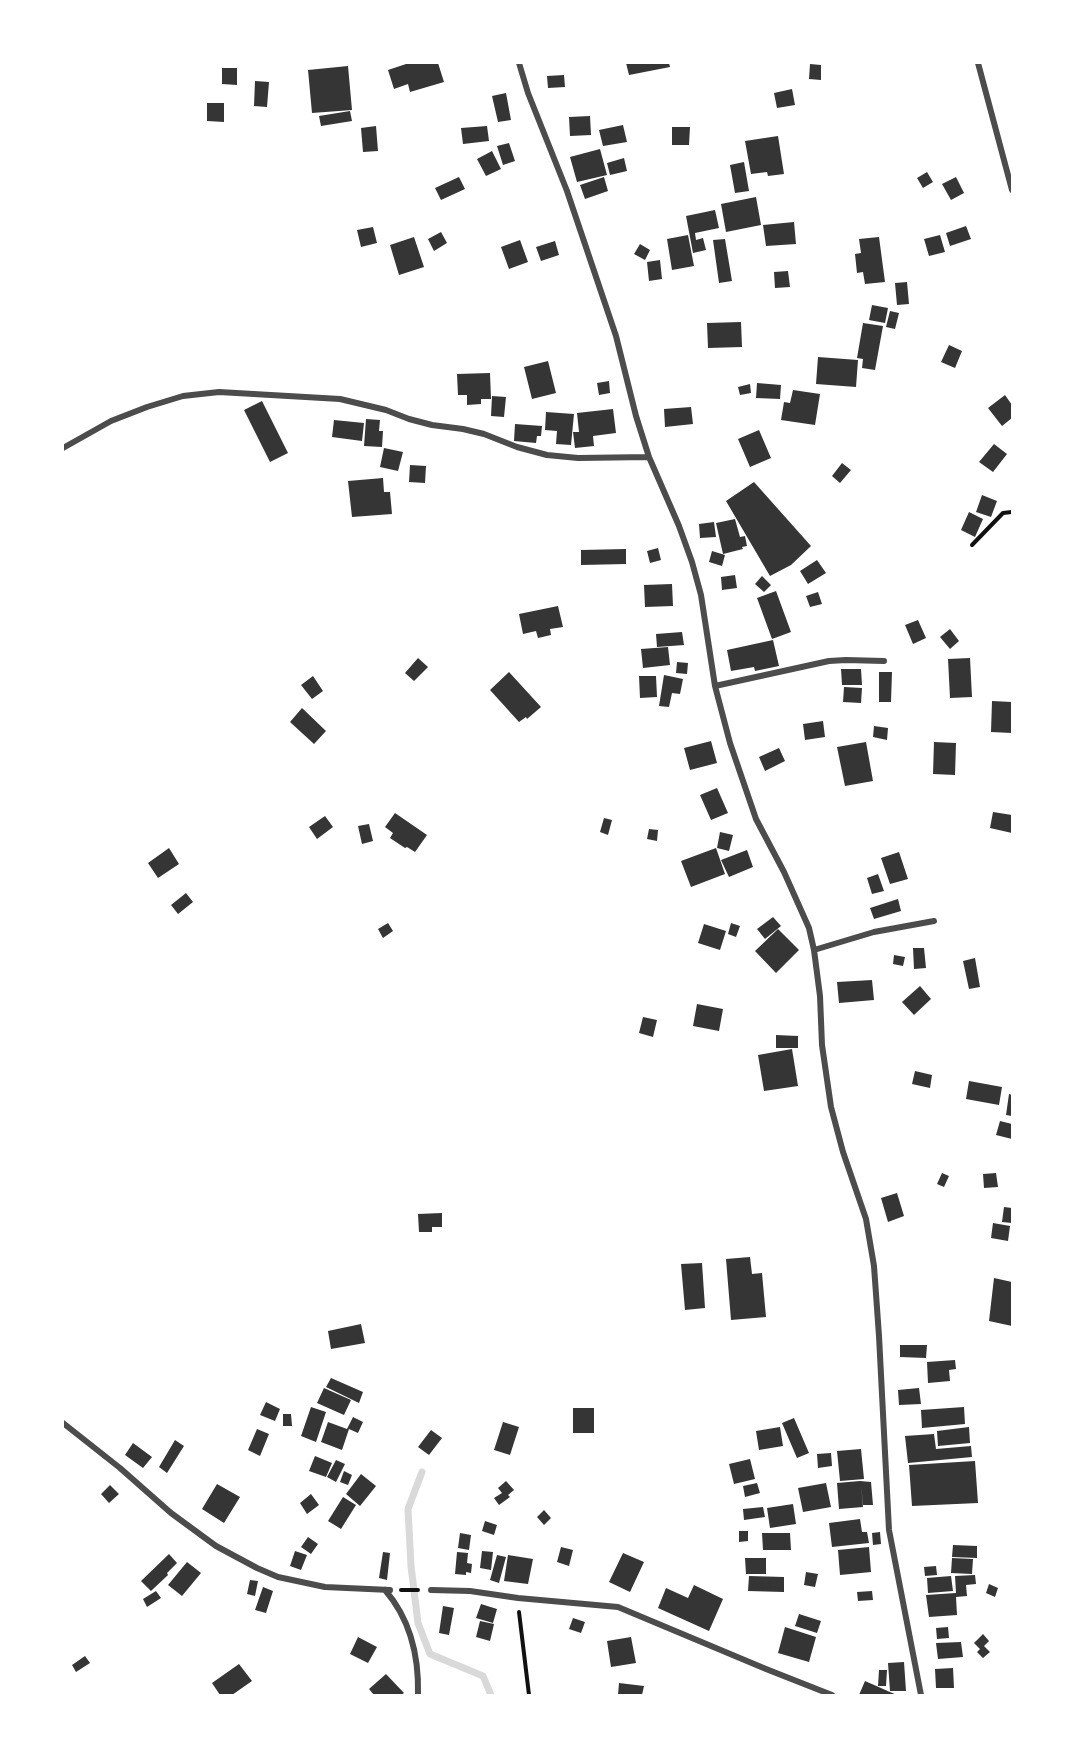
<!DOCTYPE html>
<html>
<head>
<meta charset="utf-8">
<style>
	body { margin:0 }
	#map { position:relative; width:1075px; height:1758px; overflow:hidden; background:#fff; font-family:Overpass,sans-serif }
	canvas { display:block }
	.frame { position:absolute; inset:0; border:64px solid #fff; pointer-events:none }
</style>
</head>
<body>
<div id="map">
<canvas width="1075" height="1758"></canvas>
<div class="frame"></div>
</div>
<script>
const g = document.querySelector('canvas').getContext('2d');
g.lineJoin = 'round';
function strokePath(path, color, width, dash) { g.strokeStyle = color; g.lineWidth = width; g.lineCap = dash ? 'butt' : 'round'; g.setLineDash(dash || []); g.stroke(path); }
function paint(path, color) { g.fillStyle = color; g.fill(path, 'evenodd'); }
strokePath(new Path2D(`
	M422,1472L408,1509L411,1566L418,1623L430,1654L483,1676L491,1695`), '#d9d9d9', 7);
paint(new Path2D(`
	M409,63H438L444,82L410,92L408,84L394,89L388,70Z
	M626,63H669L670,67L629,75Z
	M810,64L821,65V80L809,79Z
	M348,66L352,110L312,113L308,70Z
	M222,68H237V85L222,84Z
	M564,75L565,87L548,88L547,76Z
	M255,81L269,82L267,107L254,106Z
	M792,89L795,105L777,108L774,93Z
	M506,93L511,120L498,122L492,96Z
	M207,103H224V122L207,121Z
	M350,111L352,121L321,126L319,116Z
	M590,116L591,135L570,136L569,117Z
	M623,125L627,142L603,146L599,130Z
	M376,126L378,151L363,152L361,128Z
	M487,126L489,141L463,144L461,128Z
	M672,127H690L689,145H672Z
	M778,136L784,174L768,176L767,172L751,174L745,141Z
	M509,143L515,161L503,165L497,146Z
	M600,149L607,175L577,182L570,157Z
	M492,151L501,169L486,176L477,159Z
	M624,158L627,171L610,175L607,163Z
	M744,162L749,191L735,193L730,165Z
	M927,172L933,182L923,188L917,178Z
	M459,177L465,189L441,200L435,188Z
	M604,177L608,191L585,199L580,185Z
	M956,177L964,193L951,200L942,184Z
	M756,197L761,225L726,232L721,204Z
	M715,210L719,228L695,233L696,240L703,238L706,250L693,253L686,216Z
	M794,222L796,244L766,246L763,225Z
	M966,226L971,239L950,246L946,233Z
	M373,227L377,243L361,247L357,230Z
	M441,232L447,243L434,251L428,239Z
	M688,235L694,266L672,270L667,239Z
	M940,235L945,252L929,256L924,239Z
	M414,237L424,267L399,275L390,245Z
	M879,237L885,282L865,284L863,272L857,273L855,254L861,253L859,239Z
	M725,239L732,281L719,283L713,240Z
	M520,240L528,262L509,269L501,247Z
	M555,241L559,255L541,261L536,247Z
	M640,244L650,250L645,260L634,254Z
	M660,260L662,279L649,281L647,262Z
	M788,271L790,287L775,288L774,272Z
	M907,282L909,304L897,305L895,283Z
	M872,305L888,308L885,323L869,320Z
	M890,311L899,313L895,329L886,327Z
	M741,322L742,347L708,348L707,323Z
	M863,323L883,326L875,370L862,368L863,359L857,358Z
	M949,345L962,351L955,368L941,362Z
	M818,357L858,360L856,387L816,384Z
	M548,361L556,393L532,399L524,367Z
	M490,373L491,399H481V404L467,405V395H458L457,374Z
	M609,381L610,393L599,395L597,383Z
	M757,383L781,385L780,399L756,398Z
	M750,384L751,393L740,395L738,387Z
	M793,390L820,394L815,425L781,420L784,402L790,403Z
	M1005,395L1012,405V418L1002,426L988,408Z
	M492,396L506,397L504,417L491,416Z
	M262,401L288,453L270,462L244,410Z
	M691,407L693,424L665,427L664,409Z
	M613,409L616,433L593,436L594,446L575,448L573,432H579L577,413Z
	M546,412L574,414L571,445L556,444L557,431L545,430Z
	M366,419L380,420L379,431H383L382,447L364,446Z
	M334,420L364,423L362,441L332,437Z
	M515,424L542,426L541,436H537L536,443L514,441Z
	M759,430L771,458L750,467L738,439Z
	M994,444L1007,454L993,472L979,462Z
	M384,448L403,452L398,471L380,467Z
	M842,463L851,470L840,483L832,476Z
	M410,465L426,466L425,483L409,482Z
	M383,478L384,492H390L392,514L352,517L348,481Z
	M754,482L811,546L791,565L770,576L726,501Z
	M982,495L997,501L991,517L976,512Z
	M969,512L983,519L975,537L961,530Z
	M735,519L740,537L745,536L747,546L742,547L743,549L723,554L716,523Z
	M714,522L716,537L700,538L699,524Z
	M658,548L661,560L650,563L647,551Z
	M626,549V564L581,565V550Z
	M712,551L725,555L722,566L709,562Z
	M817,560L826,573L808,584L800,571Z
	M735,575L737,588L722,590L721,577Z
	M762,576L771,585L764,592L755,584Z
	M672,584L673,606L645,607L644,585Z
	M776,591L791,632L772,639L757,598Z
	M818,592L822,604L810,607L806,596Z
	M558,606L563,627L550,629L551,635L538,638L536,631L523,634L519,614Z
	M918,620L926,638L913,644L905,625Z
	M950,629L959,641L950,649L940,637Z
	M682,632L684,645L657,647L656,634Z
	M773,640L779,666L755,671L754,667L731,671L727,650Z
	M668,647L670,665L643,668L641,649Z
	M418,658L428,667L414,681L405,673Z
	M970,658L972,697L950,698L948,659Z
	M677,662L688,663L687,674L676,673Z
	M841,669H861L862,685H842Z
	M509,672L541,707L527,719L526,717L519,722L490,690Z
	M879,672H892L891,702H879Z
	M664,675L683,679L680,694L672,693L669,707L659,706Z
	M313,676L323,691L312,699L301,685Z
	M639,676H656L657,697L640,698Z
	M844,687L862,688L861,703L843,702Z
	M992,701L1012,702V733L991,732Z
	M302,708L326,731L314,744L290,722Z
	M823,721L825,737L805,740L803,724Z
	M874,726L888,728L887,740L873,737Z
	M711,741L717,763L690,770L684,748Z
	M866,742L873,781L845,786L837,747Z
	M934,742L956,743L955,775L933,774Z
	M779,748L785,761L765,771L759,757Z
	M717,788L728,813L711,820L700,795Z
	M993,812L1012,815V833L990,828Z
	M395,813L427,835L415,852L407,847L405,848L390,838L393,833L385,827Z
	M325,816L333,827L317,839L309,827Z
	M604,818L612,820L608,835L600,832Z
	M369,824L373,841L362,844L358,826Z
	M649,829L658,830L657,841L647,839Z
	M720,832L733,835L729,851L717,848Z
	M169,848L179,864L158,878L148,863Z
	M716,848L725,874L691,887L681,861Z
	M747,850L753,867L729,877L721,860Z
	M899,852L908,879L890,884L881,858Z
	M878,874L884,891L872,894L867,878Z
	M186,893L193,902L178,914L171,905Z
	M898,899L901,911L874,919L870,908Z
	M773,917L781,926L765,939L757,929Z
	M388,923L393,931L383,938L378,929Z
	M731,923L740,926L736,937L728,934Z
	M704,924L726,931L720,950L698,943Z
	M778,929L799,950L776,973L755,951Z
	M913,948H924L926,968L914,969Z
	M894,955L905,957L903,966L893,964Z
	M975,958L980,987L969,989L963,961Z
	M872,980L874,1000L839,1003L837,982Z
	M920,986L931,999L914,1015L902,1002Z
	M697,1004L723,1009L719,1031L693,1026Z
	M643,1017L657,1020L653,1037L639,1033Z
	M776,1035L798,1036V1048H776Z
	M792,1049L798,1086L764,1091L758,1055Z
	M915,1071L932,1075L930,1088L912,1084Z
	M969,1081L1002,1087L999,1105L966,1099Z
	M1009,1094L1012,1095V1116L1006,1115Z
	M1000,1121L1012,1124V1139L996,1135Z
	M942,1173L949,1176L944,1187L937,1184Z
	M996,1173L998,1187L984,1188L983,1174Z
	M897,1193L904,1216L888,1222L881,1198Z
	M1004,1207L1012,1208V1223L1002,1222Z
	M442,1213V1227H432V1232H419L418,1214Z
	M993,1223L1010,1226L1008,1241L991,1238Z
	M750,1257L752,1274L762,1273L766,1317L731,1320L726,1259Z
	M702,1263L705,1308L685,1310L681,1264Z
	M994,1278L1012,1282V1326L989,1321Z
	M361,1324L365,1343L331,1349L328,1331Z
	M900,1345H927L926,1358L900,1357Z
	M955,1360L956,1369L949,1370L950,1381L928,1383L927,1362Z
	M331,1378L363,1392L359,1403L326,1387Z
	M324,1388L351,1400L344,1415L317,1403Z
	M919,1388L921,1404L899,1405L898,1390Z
	M266,1402L280,1409L275,1421L260,1415Z
	M311,1407L326,1412L316,1442L301,1436Z
	M964,1407L965,1424L922,1428L921,1410Z
	M573,1408H594V1433H573Z
	M283,1414H291L292,1426H283Z
	M353,1417L363,1422L358,1433L349,1429L342,1450L321,1442L328,1422L347,1429Z
	M794,1418L809,1453L797,1458L782,1423Z
	M503,1422L519,1427L510,1455L494,1450Z
	M780,1427L783,1446L759,1450L756,1431Z
	M969,1427L970,1443L938,1446L937,1431Z
	M257,1429L269,1434L260,1456L248,1450Z
	M431,1430L442,1438L429,1455L418,1447Z
	M934,1434L936,1449L971,1446L972,1457L908,1463L905,1436Z
	M175,1440L184,1446L167,1473L159,1467Z
	M133,1443L152,1457L143,1468L125,1455Z
	M861,1449L864,1479L840,1481L837,1451Z
	M831,1453L832,1466L818,1468L817,1454Z
	M315,1456L332,1463L326,1477L309,1471Z
	M750,1459L755,1479L734,1484L729,1464Z
	M336,1460L345,1464L336,1482L327,1477Z
	M975,1461L978,1503L912,1506L909,1465Z
	M344,1471L352,1475L348,1485L340,1482Z
	M361,1474L376,1486L360,1506L346,1494Z
	M506,1481L514,1490L508,1495L510,1497L499,1505L494,1498L502,1493L498,1488Z
	M860,1481L871,1482L873,1505H863L861,1484L863,1507L839,1509L837,1483Z
	M757,1483L760,1493L745,1497L743,1486Z
	M826,1483L831,1507L803,1512L798,1488Z
	M217,1484L240,1497L224,1523L202,1509Z
	M110,1485L119,1494L109,1503L101,1494Z
	M311,1494L319,1505L307,1514L300,1503Z
	M343,1497L356,1505L341,1529L328,1521Z
	M793,1504L796,1524L770,1528L767,1508Z
	M763,1507L765,1517L744,1520L743,1509Z
	M544,1510L551,1518L544,1525L537,1517Z
	M860,1519L862,1532H867L869,1543L832,1547L829,1523Z
	M485,1521L497,1525L494,1535L482,1531Z
	M739,1531H748V1541L739,1542Z
	M880,1532L881,1544L873,1545L872,1533Z
	M460,1533L471,1535L469,1550L458,1548Z
	M762,1533H790L791,1550H763Z
	M308,1537L318,1544L311,1554L301,1547Z
	M953,1545L977,1546V1558L952,1557Z
	M561,1547L573,1550L569,1566L557,1562Z
	M869,1547L871,1572L840,1575L838,1550Z
	M295,1551L307,1555L301,1570L290,1566Z
	M482,1551L493,1552L491,1570L480,1568Z
	M383,1552L390,1553L387,1580L379,1578Z
	M457,1552L468,1553L467,1563L472,1564L471,1573L466,1572V1575L455,1574Z
	M623,1553L644,1562L630,1592L609,1582Z
	M169,1554L177,1563L167,1573L168,1575L151,1591L141,1581Z
	M497,1555L506,1557L499,1583L490,1580Z
	M508,1555L533,1559L528,1584L504,1581Z
	M745,1558H766V1574H746Z
	M952,1558L973,1559L972,1574L951,1573Z
	M187,1562L201,1573L182,1596L168,1585Z
	M936,1566L937,1575L925,1576L924,1567Z
	M806,1572L818,1574L815,1587L804,1585Z
	M975,1575L976,1584L966,1585L967,1596L956,1597L957,1615L929,1617L926,1595L956,1593L955,1576Z
	M749,1576L784,1577V1592L748,1591Z
	M951,1576L953,1591L928,1593L927,1578Z
	M250,1580L258,1581L255,1596L247,1594Z
	M989,1584L998,1588L995,1597L986,1593Z
	M694,1585L723,1599L709,1631L658,1608L666,1588L688,1598Z
	M263,1587L273,1591L266,1613L255,1610Z
	M156,1591L161,1598L147,1607L143,1599Z
	M872,1591L873,1600L858,1601L857,1592Z
	M481,1604L497,1609L493,1623L476,1618Z
	M443,1606L454,1608L449,1635L439,1633Z
	M799,1614L821,1621L817,1633L795,1626Z
	M573,1618L585,1622L581,1633L569,1629Z
	M480,1621L494,1624L490,1641L476,1637Z
	M785,1627L816,1637L809,1662L778,1653Z
	M948,1627L949,1638L937,1639L936,1628Z
	M983,1634L989,1641L984,1646L990,1652L983,1658L977,1652L980,1649L974,1643Z
	M358,1637L377,1647L368,1663L350,1654Z
	M631,1637L636,1663L611,1667L607,1641Z
	M961,1642L963,1657L938,1659L936,1643Z
	M85,1656L90,1663L76,1672L72,1665Z
	M904,1662L906,1691H890L888,1663Z
	M239,1664L252,1681L232,1695H220L212,1683Z
	M953,1668L954,1688H936L935,1669Z
	M879,1670H887L886,1686H878Z
	M386,1674L404,1693L401,1695H374L369,1689Z
	M865,1681L890,1692L897,1695H859Z
	M619,1683L644,1686L642,1695H618Z`), '#353535');
strokePath(new Path2D(`
	M972,545L1003,513L1012,512
	M401,1590H418
	M519,1612L529,1695`), '#111', 4);
strokePath(new Path2D(`
	M519,63L528,93L567,191L616,336L636,416L649,457L679,526L692,562L701,595L715,686L730,743L756,819L784,872L809,928L814,950L820,996L822,1045L831,1107L843,1152L866,1219L874,1266L879,1336L889,1530L921,1695
	M978,63L1012,190
	M63,448L111,421L147,407L183,396L219,392L340,399L386,410L409,419L432,425L463,429L484,434L517,447L547,455L578,458L649,457
	M715,686L829,661L846,660L884,661
	M814,950L874,932L934,921
	M63,1423L120,1468L171,1513L216,1546L257,1568L278,1577L325,1587L390,1590
	M385,1590C411,1620 419,1656 418,1695
	M431,1590L470,1591L518,1598L618,1607L766,1669L832,1695`), '#4c4c4c', 6);
</script>
</body>
</html>
